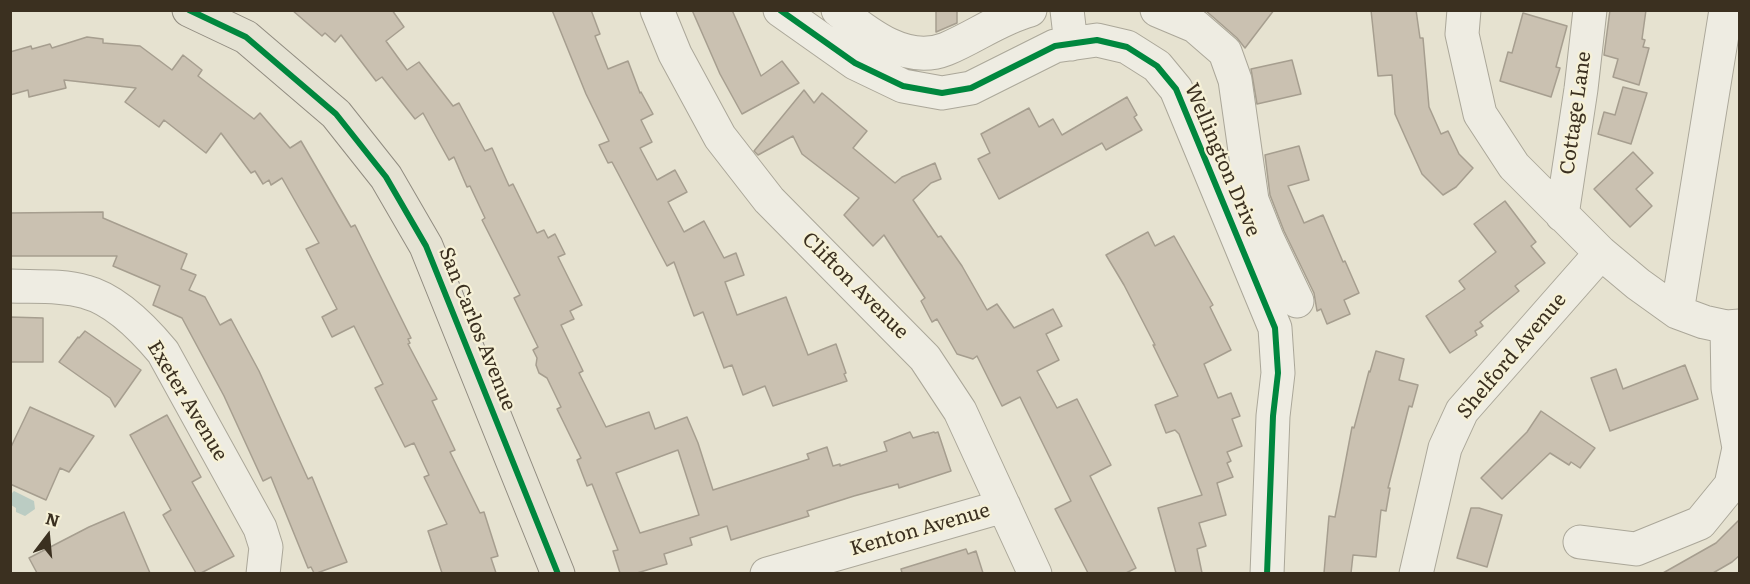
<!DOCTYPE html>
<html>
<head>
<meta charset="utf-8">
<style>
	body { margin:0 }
	#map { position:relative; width:1750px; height:584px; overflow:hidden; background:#e6e2d0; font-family:Literata,serif }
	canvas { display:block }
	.frame { position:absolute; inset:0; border:12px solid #3b3020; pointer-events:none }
	.north { position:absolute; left:18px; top:506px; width:60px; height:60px; -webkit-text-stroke:4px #f6f1d7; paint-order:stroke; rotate:16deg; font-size:16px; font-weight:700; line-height:24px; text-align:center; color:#3b3020 }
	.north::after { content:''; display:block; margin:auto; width:21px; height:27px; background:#3b3020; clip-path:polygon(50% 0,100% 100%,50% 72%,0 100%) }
</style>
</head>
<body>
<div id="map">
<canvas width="1750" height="584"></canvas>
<div class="frame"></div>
<div class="north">N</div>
</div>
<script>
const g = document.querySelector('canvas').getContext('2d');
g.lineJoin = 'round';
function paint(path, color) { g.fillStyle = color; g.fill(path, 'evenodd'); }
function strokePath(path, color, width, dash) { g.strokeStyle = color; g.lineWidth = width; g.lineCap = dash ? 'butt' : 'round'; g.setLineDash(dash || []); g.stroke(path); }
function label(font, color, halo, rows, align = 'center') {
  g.font = font + ' Literata,serif'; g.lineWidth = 4.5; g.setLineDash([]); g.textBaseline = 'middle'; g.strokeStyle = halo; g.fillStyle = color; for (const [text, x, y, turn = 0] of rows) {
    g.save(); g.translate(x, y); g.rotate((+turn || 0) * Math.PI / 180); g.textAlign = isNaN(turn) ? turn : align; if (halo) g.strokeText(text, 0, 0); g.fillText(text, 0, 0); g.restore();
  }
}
paint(new Path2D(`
	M14,491L34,501L35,509L25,516L16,512V508L11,505V494Z`), '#bbccc3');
const building = new Path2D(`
	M292,10H392L404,27L386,41L407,70L419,62L453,106L459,103L485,151L492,148L509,186L513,184L537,233L544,230L548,238L555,234L565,254L558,257L582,305L570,311L574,319L561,325L583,371L579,373L606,427L649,412L655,429L687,417L698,443L713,490L809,459L807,454L827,447L833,466L840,464V466L887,451L884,442L910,432L913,438L934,432L935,433L938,432L951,471L899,488L898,484L854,496L807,511L809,516L731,540L727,526L690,538L692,545L664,554L667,564L637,573H620L613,551L618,550L592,484L587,486L577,460L581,458L557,409L561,407L547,378L539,373L536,365L537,358L533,350L538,347L514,298L520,295L482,220L485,218L470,186L467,187L454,157L449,160L423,113L415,119L382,77L376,81L341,35L335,42L325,33L322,36ZM678,450L699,515L640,533L616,473Z
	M552,10H591L600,34L595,36L608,69L628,61L640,93L641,92L653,114L641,120L652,142L640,148L657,180L675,170L687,192L668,202L684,232L704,221L724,258L736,253L744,275L725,282L737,315L786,297L808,355L836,344L846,373L844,374L847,381L773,406L765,386L743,395L732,365L724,368L703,312L694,316L674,262L667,266L612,162L608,163L599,145L609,141L586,94Z
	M692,10H732L761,76L782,61L799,83L742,114L720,74Z
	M936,10H957V23L936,32Z
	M1205,10H1274L1245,48L1237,38Z
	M1371,10H1416L1420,38H1423L1429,107L1441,134L1448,131L1459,154L1473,168L1456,187L1443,195L1422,174L1407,141L1395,114L1392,75L1378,76Z
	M1610,10H1646L1642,39L1645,40L1643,47L1649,48L1639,85L1613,77L1618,59L1604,55Z
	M1523,13L1567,26L1556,67L1560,68L1551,97L1500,81L1508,52L1512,53Z
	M87,37L103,39V43L140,46L172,70L183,55L202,70L198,76L254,119L260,113L290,148L301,141L351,227L355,225L411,338L408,339L410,343L408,344L437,399L432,401L455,450L450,452L480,513L484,512L498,556L491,558L496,573H442L428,531L447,524L424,477L429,475L414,443L405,447L375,388L383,384L354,326L332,337L322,317L337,309L306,249L319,243L282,178L271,185L269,180L263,184L255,171L251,173L221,133L206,153L164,120L159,127L125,102L136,88L64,80L66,88L29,97L28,90L10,95V52L31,46L32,49L50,44L52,48Z
	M1292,60L1301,94L1257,104L1251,69Z
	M1623,87L1647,93L1631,144L1598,134L1604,112L1615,115Z
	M804,90L814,103L822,93L867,131L853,148L895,183L902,177L935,163L941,179L931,183L913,200L938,237L941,236L962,266L987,310L997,304L1014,328L1053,309L1062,326L1046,334L1059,360L1037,371L1057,408L1077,399L1111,465L1090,476L1136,568L1126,573H1088L1055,509L1071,501L1020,397L1002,406L977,356L973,359L957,354L937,319L932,322L921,301L925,298L884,235L873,246L844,215L859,198L802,154L793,136L758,155L754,151Z
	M1127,97L1137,115L1134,117L1142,130L1106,150L1102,143L999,199L978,159L990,153L981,134L1029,108L1039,127L1053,119L1062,135Z
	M1299,146L1309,180L1288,186L1304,223L1323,215L1343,262L1345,261L1359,293L1344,300L1350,314L1327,324L1321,309L1317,311L1314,293L1284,231L1270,195L1265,155Z
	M1633,152L1653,173L1636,189L1652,206L1630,227L1594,189Z
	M1505,201L1536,242L1531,246L1545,263L1515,286L1519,291L1480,322L1483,326L1475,331L1477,335L1450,353L1426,316L1465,289L1459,281L1496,252L1474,224Z
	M103,212V218L187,254L181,269L196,275L189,290L205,297L220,325L231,319L259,371L308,479L312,477L347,562L317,573H314L311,567L308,568L271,477L263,481L224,396L182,318L153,305L160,286L113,266L117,256H10V213Z
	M1148,232L1155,246L1174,236L1213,305L1210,307L1231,350L1204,364L1218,398L1231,393L1240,416L1232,419L1242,446L1227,452L1231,461L1227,463L1233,477L1217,483L1226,515L1199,523L1206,546L1197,549L1202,573H1176L1158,508L1202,495L1179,434L1175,430L1166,433L1155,405L1178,396L1153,345H1155L1124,285L1106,255Z
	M10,317L43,318V362H10Z
	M85,331L141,370L115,407L110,398L59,362L78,337L79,338Z
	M1376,351L1404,359L1399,380L1418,385L1412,407L1409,406L1388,488H1390L1386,511L1381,510L1376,557L1353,555L1351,573H1324L1329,516L1335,517L1352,427L1354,428L1369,371L1370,372Z
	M1685,365L1698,399L1610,431L1591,378L1616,369L1623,389Z
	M30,407L94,436L69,472L60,468L46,500L10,484V449Z
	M1541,411L1595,448L1580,468L1571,462L1569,465L1550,453L1502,499L1481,478L1527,432Z
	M167,415L201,477L192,482L234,556L201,573H196L163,515L171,510L130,435Z
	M1471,508H1479L1502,515L1487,567L1457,558Z
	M124,512L150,573H37L29,558L89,527Z
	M1740,519V555L1732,562L1713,573H1663L1716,543Z
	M966,549L968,554L976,551L983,573H902L901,569Z`);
paint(building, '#cac1b1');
strokePath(building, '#a69e8f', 1.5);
const minor = new Path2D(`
	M657,10L675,54L720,137L769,200L925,358L960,411L1035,574
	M780,10L855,63L903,86L942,93L971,88L1055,46L1097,40L1127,47L1157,66L1176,89L1275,328L1278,373L1273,416L1267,574
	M838,10C867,33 906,65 946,49C975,37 1000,18 1030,10
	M1067,10L1071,44
	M1157,10L1195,26L1225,52L1235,80L1252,200L1267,238L1297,301
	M1464,10L1462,34L1480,114L1514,166L1601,253L1638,284L1677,312L1704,322L1727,327L1740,326
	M1562,215L1581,89L1590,10
	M10,286C35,287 62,285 86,292C116,300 143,328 163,352L260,528L266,547L263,574
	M1677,312L1726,10
	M1580,542L1636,549L1700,523L1731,485L1739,448L1728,388L1727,327
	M767,574L1004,506
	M1416,574L1445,448L1462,411L1601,253`);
const major = new Path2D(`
	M189,10L246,37L336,114L386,177L426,246L558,574`);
strokePath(minor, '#aba799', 35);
strokePath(major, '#918c80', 35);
strokePath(minor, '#eeece2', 33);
strokePath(major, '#e5e2d3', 33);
strokePath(new Path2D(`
	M189,10L246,37L336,114L386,177L426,246L558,574
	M780,10L855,63L903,86L942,93L971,88L1055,46L1097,40L1127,47L1157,66L1176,89L1275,328L1278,373L1273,416L1267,574`), '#00873e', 6);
label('20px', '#3b3020', '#f6f1d7', [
	["Cottage Lane",1576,113,-82],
	["Wellington Drive",1222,160,67],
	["Clifton Avenue",855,286,45],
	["San Carlos Avenue",477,329,68],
	["Shelford Avenue",1512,356,-50],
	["Exeter Avenue",187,401,59],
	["Kenton Avenue",920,530,-16]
]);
</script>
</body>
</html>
